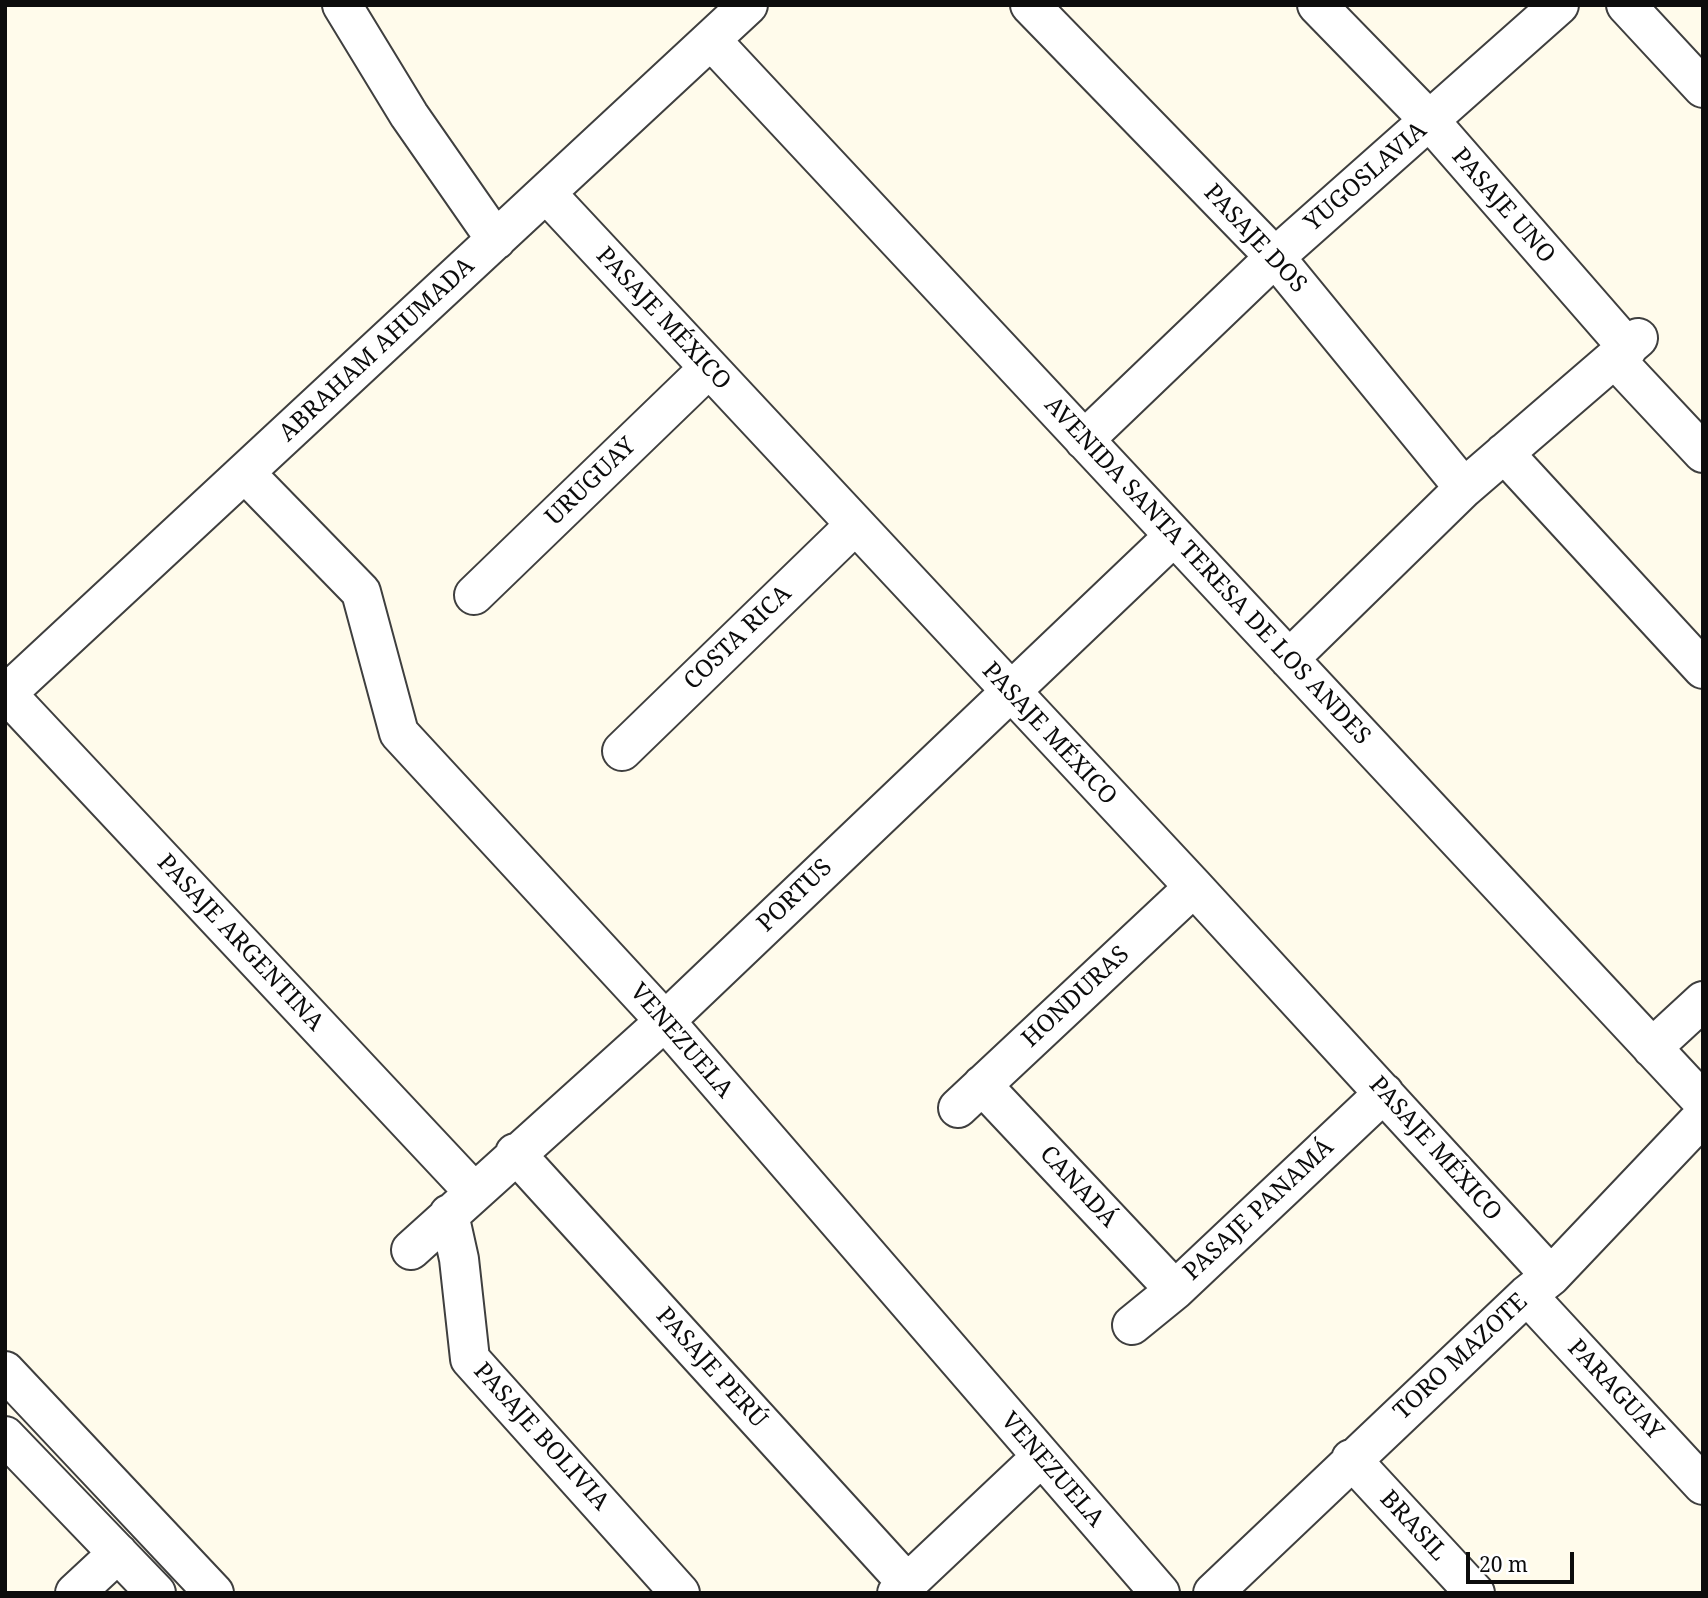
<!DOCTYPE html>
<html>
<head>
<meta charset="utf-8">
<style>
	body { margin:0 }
	#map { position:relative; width:1708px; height:1598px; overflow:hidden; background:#fffbeb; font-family:"Noto Serif",serif }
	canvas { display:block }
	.frame { position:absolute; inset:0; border:7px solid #0c0c0c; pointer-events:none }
	.scale { position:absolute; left:1466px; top:1552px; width:108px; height:32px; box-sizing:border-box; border:4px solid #0c0c0c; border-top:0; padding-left:9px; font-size:21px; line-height:24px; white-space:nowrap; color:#0c0c0c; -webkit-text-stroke:5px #fff; paint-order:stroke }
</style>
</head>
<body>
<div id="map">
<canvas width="1708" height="1598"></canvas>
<div class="frame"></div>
<div class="scale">20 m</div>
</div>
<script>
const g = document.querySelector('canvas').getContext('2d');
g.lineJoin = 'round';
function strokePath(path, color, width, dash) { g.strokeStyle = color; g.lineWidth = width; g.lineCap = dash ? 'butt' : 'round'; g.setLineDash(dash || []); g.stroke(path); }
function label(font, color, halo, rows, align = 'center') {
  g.font = font + ' "Noto Serif",serif'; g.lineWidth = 7; g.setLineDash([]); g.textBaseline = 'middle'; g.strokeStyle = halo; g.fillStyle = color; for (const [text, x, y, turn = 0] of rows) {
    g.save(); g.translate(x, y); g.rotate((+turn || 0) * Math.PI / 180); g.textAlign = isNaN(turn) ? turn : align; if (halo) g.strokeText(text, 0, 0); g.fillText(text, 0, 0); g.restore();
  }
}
const minor = new Path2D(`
	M342,5L409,115L496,240
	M1030,5L1275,257L1464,488
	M1317,5L1430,121L1628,348
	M1626,5L1703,88
	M711,40L1703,1102
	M546,193L1194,887L1551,1276
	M1615,359L1703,453
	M1084,440L1275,257L1559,5
	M1504,453L1703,669
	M245,473L361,592L399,733L665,1021L1160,1593
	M474,595L709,368
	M1289,659L1464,488L1638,338
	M7,694L474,1192
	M5,695L748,5
	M622,751L855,525
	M1652,1048L1703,1001
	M982,1085L1175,1290
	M958,1108L1194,887
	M515,1153L907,1583
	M449,1214L459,1259L470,1359L680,1593
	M411,1250L665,1021L1174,536
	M1527,1295L1703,1485
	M1132,1325L1175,1290L1384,1093
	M5,1371L214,1593
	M5,1436L156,1593
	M1351,1459L1475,1593
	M75,1593L118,1553
	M897,1593L1040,1458
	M1213,1593L1527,1295L1551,1276L1703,1116`);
strokePath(minor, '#3f3f3f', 42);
strokePath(minor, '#fff', 38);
label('24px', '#0c0c0c', '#fff', [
	["YUGOSLAVIA",1366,177,-41],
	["PASAJE UNO",1503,206,49],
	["PASAJE DOS",1255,239,47],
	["PASAJE MÉXICO",663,319,47],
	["ABRAHAM AHUMADA",377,350,-43],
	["URUGUAY",591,482,-44],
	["AVENIDA SANTA TERESA DE LOS ANDES",1207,571,47],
	["COSTA RICA",738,638,-44],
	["PASAJE MÉXICO",1049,734,47],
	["PORTUS",795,896,-44],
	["PASAJE ARGENTINA",240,943,47],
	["HONDURAS",1076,997,-43],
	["VENEZUELA",681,1041,49],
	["PASAJE MÉXICO",1435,1149,48],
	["CANADÁ",1078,1187,47],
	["PASAJE PANAMÁ",1259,1210,-43],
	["TORO MAZOTE",1461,1357,-43],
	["PASAJE PERÚ",711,1368,48],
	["PARAGUAY",1615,1390,47],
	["PASAJE BOLIVIA",541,1437,48],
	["VENEZUELA",1052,1470,49],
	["BRASIL",1413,1526,47]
]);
</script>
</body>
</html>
